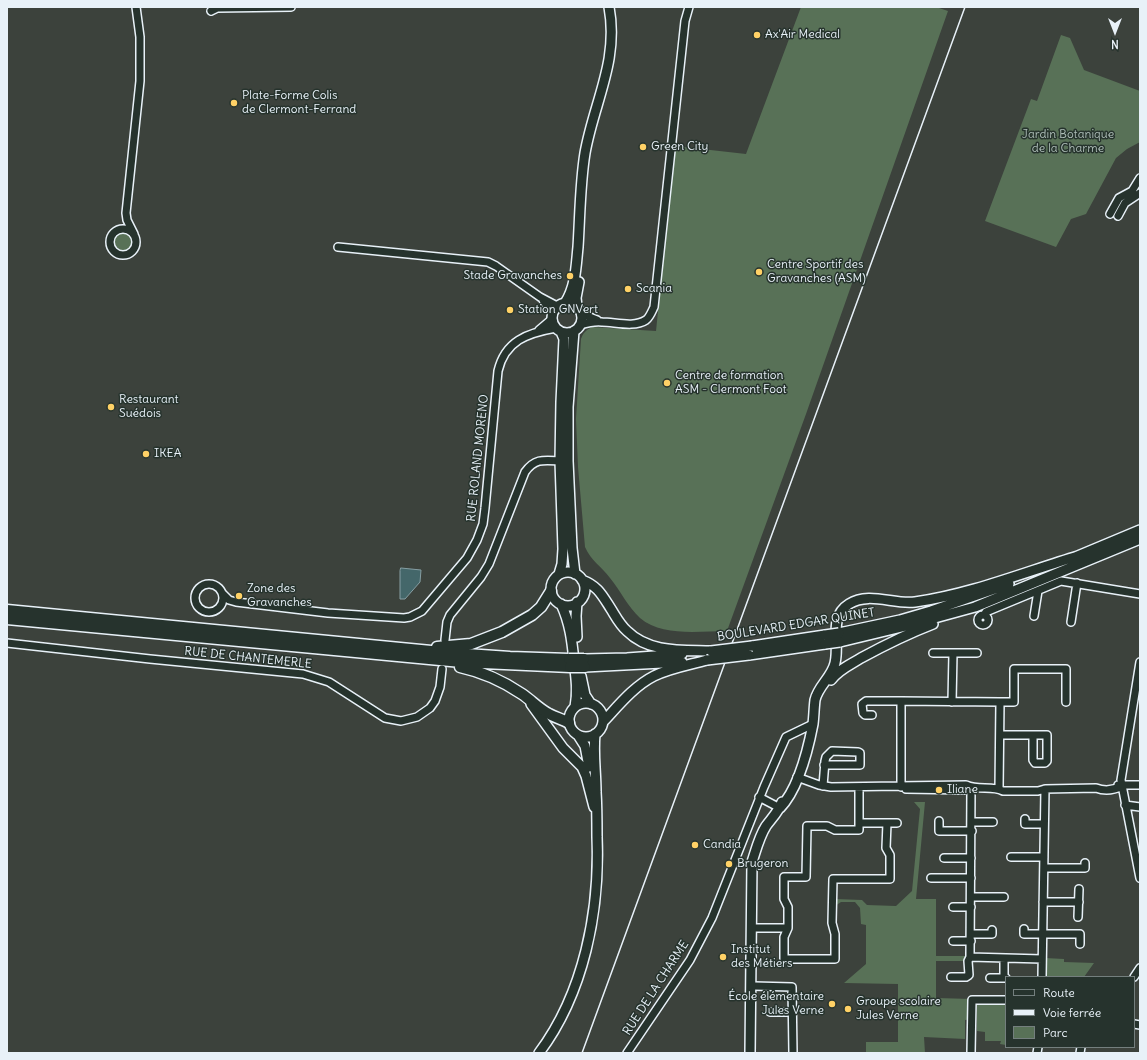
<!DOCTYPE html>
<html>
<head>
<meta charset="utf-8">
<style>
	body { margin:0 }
	#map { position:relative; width:1147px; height:1060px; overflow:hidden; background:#3c423c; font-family:Delius,sans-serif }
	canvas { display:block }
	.frame { position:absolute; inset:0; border:8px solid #e8f1f8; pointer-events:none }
	.legend { position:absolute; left:1005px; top:976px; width:130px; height:72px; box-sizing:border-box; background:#26332d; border:1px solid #747f7e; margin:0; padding:5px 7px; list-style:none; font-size:12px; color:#e8f1f8 }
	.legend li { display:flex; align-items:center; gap:8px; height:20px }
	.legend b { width:20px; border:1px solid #747f7e }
	.north { position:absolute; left:1095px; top:12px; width:40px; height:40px; -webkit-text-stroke:3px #26332d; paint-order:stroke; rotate:180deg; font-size:11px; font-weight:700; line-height:16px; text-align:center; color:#e8f1f8 }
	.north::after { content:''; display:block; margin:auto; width:14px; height:18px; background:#e8f1f8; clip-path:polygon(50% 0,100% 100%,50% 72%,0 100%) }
</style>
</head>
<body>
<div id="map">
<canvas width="1147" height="1060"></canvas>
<div class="frame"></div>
<ul class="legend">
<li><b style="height:5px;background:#26332d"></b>Route</li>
<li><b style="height:5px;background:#e8f1f8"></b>Voie ferrée</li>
<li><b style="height:11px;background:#587157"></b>Parc</li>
</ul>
<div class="north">N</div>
</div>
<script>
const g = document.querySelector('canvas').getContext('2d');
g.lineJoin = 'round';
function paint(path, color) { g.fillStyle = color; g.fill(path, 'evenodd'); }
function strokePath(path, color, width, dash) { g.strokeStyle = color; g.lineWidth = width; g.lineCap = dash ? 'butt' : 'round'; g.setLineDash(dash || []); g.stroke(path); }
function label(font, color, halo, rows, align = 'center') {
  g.font = font + ' Delius,sans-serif'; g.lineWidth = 3; g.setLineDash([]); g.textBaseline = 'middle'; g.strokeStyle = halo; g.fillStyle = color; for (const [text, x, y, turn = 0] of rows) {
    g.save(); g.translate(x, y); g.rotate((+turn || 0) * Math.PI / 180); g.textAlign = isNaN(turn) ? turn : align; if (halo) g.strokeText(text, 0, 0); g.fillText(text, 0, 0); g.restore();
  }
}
paint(new Path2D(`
	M801,7H936L948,11L806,414L727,631C699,631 662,637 640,618C628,607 620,590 610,578C601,566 591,561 585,547L578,467L576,419L581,339C583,333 586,330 592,327L656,331L675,146L746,154Z
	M1061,35L1070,38L1084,70L1140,91V142L1127,149L1116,158L1086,214L1071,219L1056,247L985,221L1031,99L1037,101Z
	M112 242a11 11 0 1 1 22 0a11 11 0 1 1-22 0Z
	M914,802H925L916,899H936V956H967V961H936V998L972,999V1019L965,1020V1039L924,1037L925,1053H866V1042H898V984L844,983L866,964V925L861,924L860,908L855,902H841L835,906V899L862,900L867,905L896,906L912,891L920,809Z
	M1045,958L1064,959V962L1094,963L1084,977H1045Z
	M977,1005H1006V1045L1000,1044L1001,1041H985V1032L977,1031Z`), '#587157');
const water = new Path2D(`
	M401,568L421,570L420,582L405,599H400V571Z`);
paint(water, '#44676a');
strokePath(water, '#869ea3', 1);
const minor = new Path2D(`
	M211,11L217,8L291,7
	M1110,214L1119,198L1132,191L1140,178
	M1118,216L1125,203L1140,193
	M110 242a13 13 0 1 1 26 0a13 13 0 1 1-26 0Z
	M134,234L127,220L126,213L140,81V37L136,7
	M338,247L488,262L496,266L540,297L557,306
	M543,300L552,313
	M582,314L597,320
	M580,325C587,323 594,321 602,322C615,322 634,328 646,320C650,317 652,311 654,307L685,21L689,7
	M539,330L552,319
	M195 598a14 14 0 1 1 28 0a14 14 0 1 1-28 0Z
	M222,593L229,600L236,602L328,613L404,618L410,617L422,611L467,558L477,540L483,524L485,508L498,371C505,341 527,333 556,328
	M984,615L986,612L1061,581L1140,594
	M978 620a5 5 0 1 1 10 0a5 5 0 1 1-10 0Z
	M1034,616L1038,591
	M1071,622L1077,583
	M445,640L447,622L450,615L481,577L489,564L525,472C535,458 544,460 560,461
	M7,643L150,659L303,674L329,682L385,718L401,721L417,717L430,708L435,701L440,687L442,669
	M933,653H953
	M1140,662L1121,780L1140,878
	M952,702L953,653H977
	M1000,702H1014V669H1066V702
	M872,715H865L863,713L862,704L866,701H901
	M1000,735H1047V761L1045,763H1035L1033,760V735
	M797,777L819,785L831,787L966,785C978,791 992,785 1003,791H1038L1045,789L1096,788C1104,791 1114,790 1122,786
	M1118,785H1140
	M823,786L825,761L826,757L832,751L858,752L860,753V765H824
	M901,787V701L1000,702L999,788
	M906,789L966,790L971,788
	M759,797L780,808
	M1125,805L1140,807
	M1025,819V824H1044
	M939,821V831H972
	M972,822H993
	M859,823H887L886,848L890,855V879H833L832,923L835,934V959H784V937L788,928V907L784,899V877H806L807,826H827L835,830H859V787
	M887,823H897
	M1011,857H1044
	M944,858H971
	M1044,868H1085V863
	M931,878H971
	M971,897H1004
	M1043,902H1079
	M953,907H971
	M1078,917L1079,889
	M751,928H788
	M1024,929V934H1080V944
	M971,934H992V930
	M953,941H971
	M970,957L1042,959
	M951,977H966L969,975L968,961L970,957L971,788
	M1042,977L1045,789
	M1134,977L1140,968
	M990,978H1006
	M1004,978V958
	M754,986L792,987L793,1053
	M770,1012H793
	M1134,1024L1140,1025
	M627,1053L690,960L712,918L764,787L786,737L813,724
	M971,1053L972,1000H1006
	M1037,1053L1038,1047
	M1080,1053L1081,1047`);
const major = new Path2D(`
	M552 318a15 15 0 1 1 30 0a15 15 0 1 1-30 0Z
	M565,303C576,286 576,266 578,247C580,216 580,184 585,153C594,102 619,61 609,7
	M577,306L576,298L579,282
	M574,331L568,407V461L572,548L575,574
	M1073,558L1140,530
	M551 589a17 17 0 1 1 34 0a17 17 0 1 1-34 0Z
	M559,574L562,564L563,549L560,461L561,402L564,339L561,332
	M582,580C598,586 602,595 611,609C616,617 620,625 627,631C649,653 682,650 711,651
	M561,604C570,623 572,641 574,661C576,677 578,691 575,707
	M839,633L900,620L931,611L1009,584
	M577,637L576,616L577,602
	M840,642L902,627L975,607L1140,539
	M752,646L825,635
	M749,655L825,644
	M584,659L627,658L682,654
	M585,667L682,662
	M581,676L585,695L591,704
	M831,680C839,669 850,665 861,658C885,645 907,634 933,624
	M569 720a17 17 0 1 1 34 0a17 17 0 1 1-34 0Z
	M531,704L563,748L582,767L586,776L594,807
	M603,722C618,706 634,686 654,676C670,668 689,665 707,660
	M578,735L585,746L589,767
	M780,808C799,788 808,750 813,724C814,716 814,708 815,700C818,686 832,677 835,663C840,643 828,617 849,604C869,591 894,605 915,602C971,594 1025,572 1078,556
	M539,1053C584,993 600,911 597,837C597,822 597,807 596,792C596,772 593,754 595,734
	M750,1053L752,862C756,850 759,837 766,826C772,818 779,811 782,802`);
const highway = new Path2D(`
	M7,610L452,653L510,657L569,659
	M7,619L461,662L570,667
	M437,647L471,644L502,632L532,615L541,607L551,591
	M460,667C483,672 503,681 522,694C531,700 539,709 549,714C556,718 563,719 569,723`);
strokePath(minor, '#e8f1f8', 10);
strokePath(major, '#e8f1f8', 12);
strokePath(highway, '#e8f1f8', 13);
strokePath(minor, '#26332d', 7);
strokePath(major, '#26332d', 9);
strokePath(highway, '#26332d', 10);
strokePath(new Path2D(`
	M582,1053L965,7`), '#e8f1f8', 1.5);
const majorBridge = new Path2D(`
	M825,635L839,633
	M825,644L840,642
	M711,651L752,646
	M707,660L749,655`);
const highwayBridge = new Path2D(`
	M569,659H584
	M570,667H585`);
strokePath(majorBridge, '#e8f1f8', 12, []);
strokePath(highwayBridge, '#e8f1f8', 13, []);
strokePath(majorBridge, '#26332d', 9);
strokePath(highwayBridge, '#26332d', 10);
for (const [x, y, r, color] of [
	[757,35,4,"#ffd166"],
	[234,103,4,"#ffd166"],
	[643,147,4,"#ffd166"],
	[759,272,4,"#ffd166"],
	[570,276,4,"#ffd166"],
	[628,289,4,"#ffd166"],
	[510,310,4,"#ffd166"],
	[667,383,4,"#ffd166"],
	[111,407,4,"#ffd166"],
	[146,454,4,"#ffd166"],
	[239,596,4,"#ffd166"],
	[939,790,4,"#ffd166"],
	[695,845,4,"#ffd166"],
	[729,864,4,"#ffd166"],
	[723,957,4,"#ffd166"],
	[832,1004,4,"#ffd166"],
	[848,1009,4,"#ffd166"]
]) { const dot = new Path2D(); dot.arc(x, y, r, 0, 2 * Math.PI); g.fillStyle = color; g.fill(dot); strokePath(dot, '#26332d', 1.5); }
label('12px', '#e8f1f8', '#26332d', [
	["Ax'Air Medical",765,35],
	["Plate-Forme Colis",242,96],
	["de Clermont-Ferrand",242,110],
	["Green City",651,147],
	["Centre Sportif des",767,265],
	["Gravanches (ASM)",767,279],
	["Stade Gravanches",562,276,"right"],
	["Scania",636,289],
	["Station GNVert",518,310],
	["Centre de formation",675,376],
	["ASM - Clermont Foot",675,390],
	["Restaurant",119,400],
	["Suédois",119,414],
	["IKEA",154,454],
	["Zone des",247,589],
	["Gravanches",247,603],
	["Iliane",947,790],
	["Candia",703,845],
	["Brugeron",737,864],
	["Institut",731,950],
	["des Métiers",731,964],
	["École élémentaire",824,997,"right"],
	["Jules Verne",824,1011,"right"],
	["Groupe scolaire",856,1002],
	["Jules Verne",856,1016]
], 'left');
label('12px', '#aebeb8', '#26332d', [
	["Jardin Botanique",1068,135],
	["de la Charme",1068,149]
]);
label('12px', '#e8f1f8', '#26332d', [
	["RUE ROLAND MORENO",478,458,-84],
	["BOULEVARD EDGAR QUINET",796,625,-9],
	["RUE DE CHANTEMERLE",248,658,6],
	["RUE DE LA CHARME",656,988,-57]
]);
</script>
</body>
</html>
